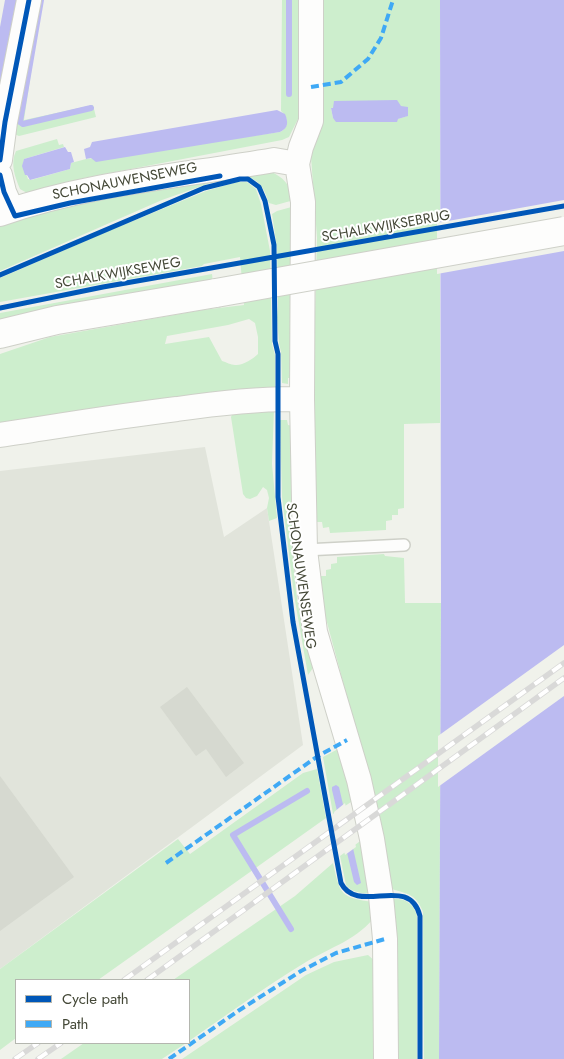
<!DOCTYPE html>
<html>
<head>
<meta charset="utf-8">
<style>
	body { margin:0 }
	#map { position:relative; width:564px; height:1059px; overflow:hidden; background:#f0f2eb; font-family:Jost,sans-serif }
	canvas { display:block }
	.legend { position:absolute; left:15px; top:979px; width:175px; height:65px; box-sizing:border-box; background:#fff; border:1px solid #b4b6af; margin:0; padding:6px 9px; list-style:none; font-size:15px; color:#444837 }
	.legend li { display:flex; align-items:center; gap:10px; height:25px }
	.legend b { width:25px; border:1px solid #b4b6af }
</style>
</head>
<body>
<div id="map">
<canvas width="564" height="1059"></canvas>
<ul class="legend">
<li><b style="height:6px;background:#0057b8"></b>Cycle path</li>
<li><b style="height:6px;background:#3fa9f5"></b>Path</li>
</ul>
</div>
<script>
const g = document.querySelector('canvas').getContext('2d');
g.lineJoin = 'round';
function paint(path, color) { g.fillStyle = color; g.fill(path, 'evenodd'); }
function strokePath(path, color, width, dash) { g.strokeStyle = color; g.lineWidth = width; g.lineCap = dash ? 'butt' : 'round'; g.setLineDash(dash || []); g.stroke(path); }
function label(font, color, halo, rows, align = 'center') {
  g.font = font + ' Jost,sans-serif'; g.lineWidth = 4; g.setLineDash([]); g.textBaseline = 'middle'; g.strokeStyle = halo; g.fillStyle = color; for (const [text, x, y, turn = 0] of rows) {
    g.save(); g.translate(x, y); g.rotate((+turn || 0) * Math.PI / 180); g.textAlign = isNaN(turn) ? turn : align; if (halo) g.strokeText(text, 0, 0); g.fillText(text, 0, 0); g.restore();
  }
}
paint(new Path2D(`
	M205,447L224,537L267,508L303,745L0,969V471Z`), '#e1e4db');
paint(new Path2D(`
	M33,0H42L24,120L93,105L96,117L19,136L14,134Z
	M282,0H303L302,111L289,137L282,140L84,178L36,192L27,193L20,189C15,177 10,164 16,151L57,139L59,145L63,144L64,147L24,159L23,165L28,179L31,180L70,169L71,163L86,159L280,132C289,128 289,117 281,111Z
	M319,0H440V423L404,424V508L398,509V515H392V520L386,521V530L330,533L329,527L323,528L322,522H313V389L317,238L311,157ZM399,104L407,116L398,119H335L333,118L331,108Z
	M269,171C284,177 290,185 294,200L276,205L269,203C264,189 262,182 246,176Z
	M216,181L162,200L0,271V221C71,204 143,192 216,181Z
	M237,182H247L256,189L261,204L270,251L272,344L275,355V392L0,424V354L50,337L202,310L244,305L240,257L204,264L202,266L0,302V278L106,232L206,191ZM249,319L255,323L258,337V354C253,359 242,366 235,365C231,365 226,362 222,361L209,337L165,344L167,336L228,325Z
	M295,206L294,378H288V384L282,383L281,352L279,343L277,317L278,306L277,248L272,214L277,211Z
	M212,274L213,283L0,320V313Z
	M235,407L274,409L272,464L277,518L269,521L267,508L269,498L267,490L263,487L257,496L250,499L246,498L243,494L231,417Z
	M280,420H287L288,425L294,426C293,480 289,536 296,590C299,616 306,642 313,668L308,675L294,595L282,497Z
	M384,554L385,556L404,558L405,603H441L439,1059H424L423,912C416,894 408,894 392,889L370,782L325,615L320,576H326V570L331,569V564L337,563V557Z
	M340,748L354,800L333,814L323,757Z
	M317,769L326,818L98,980H16V1038L0,1050V969L178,839L190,854L303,773Z
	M363,839L373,893C364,894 352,893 346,885L340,856Z
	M333,863C340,894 340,898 374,902L376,915C359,939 331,947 306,962C266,986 228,1014 189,1041V980H173L295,896Z
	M393,899C406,898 414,904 417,916V1059H395L396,945Z
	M368,955L376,962L378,1059H182L306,975L334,962Z
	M84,1043H186L162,1059H61Z`), '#cdeecd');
paint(new Path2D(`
	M5,0H20L0,102V27Z
	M440,0H564V1059H439L441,603Z
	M397,100L401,106L408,107V116L398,119L397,122H336L333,118L331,108H333L334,101Z
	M277,110L285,114C288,121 289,128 280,132L96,162L91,158L86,159L84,149L90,147L92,142Z
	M65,147L68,152H71L74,162L71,163L70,169L30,180L27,175H25L22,166L24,159Z
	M336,785L339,787L361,883L357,885L354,882L332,790V787Z`), '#bcbbf1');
paint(new Path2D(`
	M564,200V251L437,274V223Z
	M564,645V696L438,787V736Z
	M345,803L356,847L345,855L334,812Z`), '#f0f2eb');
strokePath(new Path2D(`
	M41,0L20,122L23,124L91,108
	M289,0V94
	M291,929L233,835L307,791`), '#bcbbf1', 6);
paint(new Path2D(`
	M187,687L244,763L226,777L206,749L196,756L160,707Z
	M0,776L74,877L0,931Z`), '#d6d9d0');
const service = new Path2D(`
	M305,550L404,545`);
const minor = new Path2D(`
	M311,0V121L301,147L297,164L303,202L302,399L305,550L315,632L359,780L372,839L381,896L385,939L386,1059
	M0,160L5,122L29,0
	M0,175L4,192L12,210
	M0,214C88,183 182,176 274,160L297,164
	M0,435C59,426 118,416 177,409C218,403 260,398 302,399`);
const tertiary = new Path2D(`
	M0,334L57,320L216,293`);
strokePath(service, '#ced0c8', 14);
strokePath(minor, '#ced0c8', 26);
strokePath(tertiary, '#ced0c8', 30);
strokePath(service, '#fdfdfc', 11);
strokePath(minor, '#fdfdfc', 24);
strokePath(tertiary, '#fdfdfc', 28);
const rail = new Path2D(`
	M124,980L564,663
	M147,980L564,678
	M15,1059L38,1043
	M38,1059L61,1043`);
strokePath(rail, '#d9d9d8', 5.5);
strokePath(rail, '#fff', 4, [11]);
const tertiaryBridge = new Path2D(`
	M216,293L564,231`);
strokePath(tertiaryBridge, '#ced0c8', 30, []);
strokePath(tertiaryBridge, '#fdfdfc', 28);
strokePath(new Path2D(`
	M311,87L341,82L368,59L381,38L393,0
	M166,863L318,756L347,740
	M169,1059L238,1011L301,971L336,953L385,939`), '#3fa9f5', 4, [8, 4]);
strokePath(new Path2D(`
	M0,160L5,122L29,0
	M0,175L4,192L15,216L70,203L220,176
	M0,275L204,188L240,179H248L259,187L265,201L274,245L275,341L278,354V497L293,622L341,883C358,916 409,873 420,916V1059
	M0,308L103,287L564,206`), '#0057b8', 5);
label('14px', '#444837', '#fff', [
	["SCHONAUWENSEWEG",125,182,-11],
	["SCHALKWIJKSEBRUG",386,227,-10],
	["SCHALKWIJKSEWEG",118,274,-10],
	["SCHONAUWENSEWEG",300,576,82]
]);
</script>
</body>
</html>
